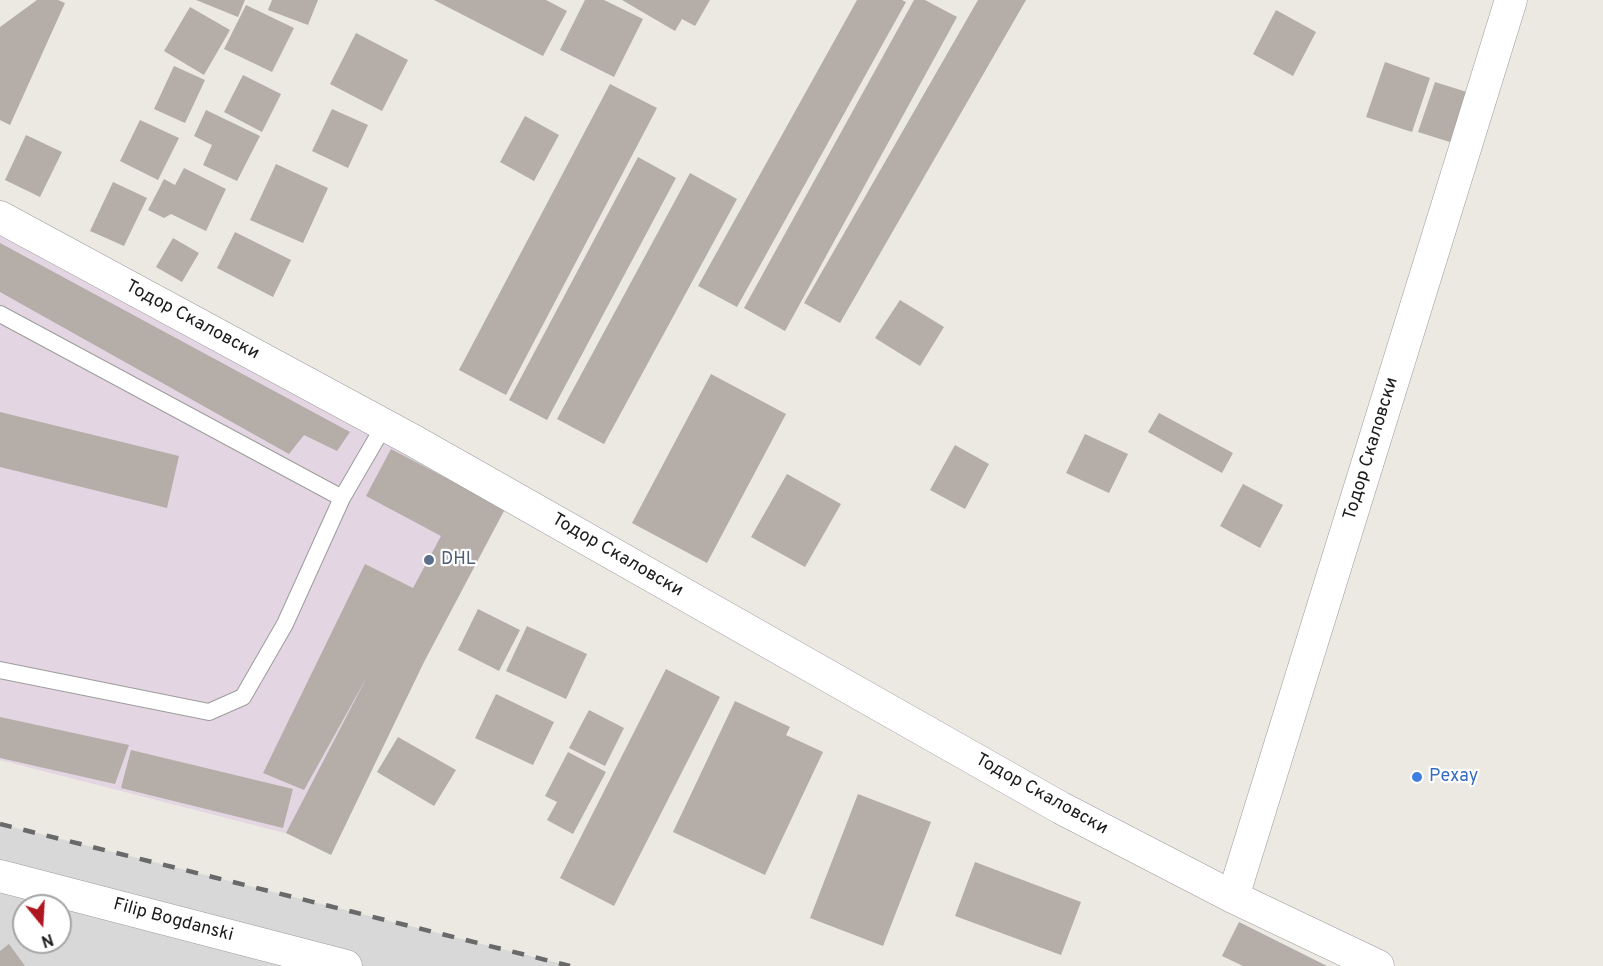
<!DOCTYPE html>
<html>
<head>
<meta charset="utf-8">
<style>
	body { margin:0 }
	#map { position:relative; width:1603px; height:966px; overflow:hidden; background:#ece8e2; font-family:Overpass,sans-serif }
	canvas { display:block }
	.north { position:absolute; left:12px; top:894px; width:60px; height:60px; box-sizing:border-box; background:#fff; border:2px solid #a4a4a4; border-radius:50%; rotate:162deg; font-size:16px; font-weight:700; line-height:24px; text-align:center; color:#1b1b1b }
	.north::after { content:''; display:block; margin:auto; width:21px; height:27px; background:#af1720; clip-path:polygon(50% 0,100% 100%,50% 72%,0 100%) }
</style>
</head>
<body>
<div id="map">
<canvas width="1603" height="966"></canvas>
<div class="north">N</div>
</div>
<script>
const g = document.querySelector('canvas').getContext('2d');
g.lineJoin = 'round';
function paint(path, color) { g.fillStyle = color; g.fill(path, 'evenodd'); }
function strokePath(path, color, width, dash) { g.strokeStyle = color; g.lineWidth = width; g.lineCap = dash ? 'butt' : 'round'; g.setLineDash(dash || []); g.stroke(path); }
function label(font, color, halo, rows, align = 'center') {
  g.font = font + ' Overpass,sans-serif'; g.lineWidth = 4.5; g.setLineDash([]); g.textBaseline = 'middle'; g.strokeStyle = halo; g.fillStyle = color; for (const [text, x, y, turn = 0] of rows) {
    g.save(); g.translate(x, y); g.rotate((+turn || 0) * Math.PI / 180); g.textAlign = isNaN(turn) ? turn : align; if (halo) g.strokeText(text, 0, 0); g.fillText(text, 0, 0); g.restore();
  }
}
paint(new Path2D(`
	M0,824L121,854L570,966H0ZM24,906H60V942H24Z`), '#d9d8d8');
paint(new Path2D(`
	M0,221L492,487L328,844L0,760Z`), '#e4d5e2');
paint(new Path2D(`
	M37,0H58L65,3L10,125L0,120V27Z
	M196,0H245L238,17Z
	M272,0H318L308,25L268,10Z
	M434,0H546L567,11L543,56Z
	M585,0H604L643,19L614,77L560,50Z
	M622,0H710L695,26L682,19L675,31Z
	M857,0H902L906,2L737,307L698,286Z
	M914,0H925L957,17L785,331L744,308Z
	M978,0H1026L840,323L804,303Z
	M246,5L294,28L272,72L224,49Z
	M190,7L230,30L204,75L164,51Z
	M1276,10L1316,32L1293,76L1253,54Z
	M356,33L408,60L382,111L330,84Z
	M1385,62L1430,78L1412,132L1366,117Z
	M174,66L205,80L185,123L154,109Z
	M243,75L281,94L262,132L224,112Z
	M1435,82L1470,93L1453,143L1418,132Z
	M610,84L657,108L506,395L459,370Z
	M332,109L368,125L348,168L312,151Z
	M206,110L260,136L237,181L203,165L212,145L194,136Z
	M525,116L559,135L534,181L500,162Z
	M140,120L179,138L158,180L120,161Z
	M26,135L62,152L40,197L5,180Z
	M638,157L676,178L547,420L509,400Z
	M276,164L328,188L303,243L250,220Z
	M184,168L226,189L206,231L171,214L164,218L148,210L164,179L175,185Z
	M690,173L737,199L604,444L557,419Z
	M113,182L147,198L124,246L90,231Z
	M235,232L291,260L273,297L217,268Z
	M173,238L199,253L182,282L156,267Z
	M0,243L350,432L337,451L304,435L289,454L0,292Z
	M900,300L944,327L920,366L875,338Z
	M711,374L786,414L707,563L632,523Z
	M0,412L179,456L167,508L0,467Z
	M1159,413L1233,453L1222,473L1148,432Z
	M1085,434L1128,454L1109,493L1066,473Z
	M955,445L989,464L965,509L930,490Z
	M391,449L505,509L424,662L331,855L286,833L368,675L304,790L263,773L365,564L413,588L441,536L366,496Z
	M787,474L841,504L805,567L751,537Z
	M1243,484L1283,505L1260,548L1220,526Z
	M478,609L520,630L499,671L458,650Z
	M527,626L587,654L566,699L506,671Z
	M666,669L720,697L614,906L560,878Z
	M496,694L554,722L533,765L475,738Z
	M735,701L790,727L786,735L823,752L765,875L673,832Z
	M589,710L624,728L605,766L569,748Z
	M0,717L129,745L115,784L0,758Z
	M398,737L456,770L434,806L377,772Z
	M131,750L293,789L283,828L121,788Z
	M568,752L606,772L573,834L547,820L557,802L545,796Z
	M858,794L931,822L883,946L810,918Z
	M975,862L1081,902L1061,955L955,916Z
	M1239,922L1327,966H1243L1222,956Z
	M9,944L25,966H0V951Z`), '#b4ada8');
const service = new Path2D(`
	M0,314L342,498
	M0,670L209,712L243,697L285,624L342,498L385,424`);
const minor = new Path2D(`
	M0,217L414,441L1061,808L1233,897L1378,966
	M0,876L346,966
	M1233,897L1511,0`);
strokePath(service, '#9c9c9c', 18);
strokePath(minor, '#9c9c9c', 33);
strokePath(service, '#fff', 16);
strokePath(minor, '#fff', 32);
strokePath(new Path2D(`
	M0,824L570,966`), '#696969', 4.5, [12, 12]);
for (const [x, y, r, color] of [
	[429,560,6,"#5c6f8a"],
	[1417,777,6,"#3f7fe0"]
]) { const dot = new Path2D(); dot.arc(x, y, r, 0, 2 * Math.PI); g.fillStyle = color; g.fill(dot); strokePath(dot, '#fff', 2); }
label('18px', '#1b1b1b', '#fff', [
	["Тодор Скаловски",192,321,28],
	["Тодор Скаловски",1372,449,-73],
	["Тодор Скаловски",617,556,30],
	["Тодор Скаловски",1041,795,29],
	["Filip Bogdanski",173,921,15]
]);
label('18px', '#4e5e75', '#fff', [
	["DHL",441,560]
], 'left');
label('18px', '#366cbe', '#fff', [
	["Рехау",1429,777]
], 'left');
</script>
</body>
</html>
